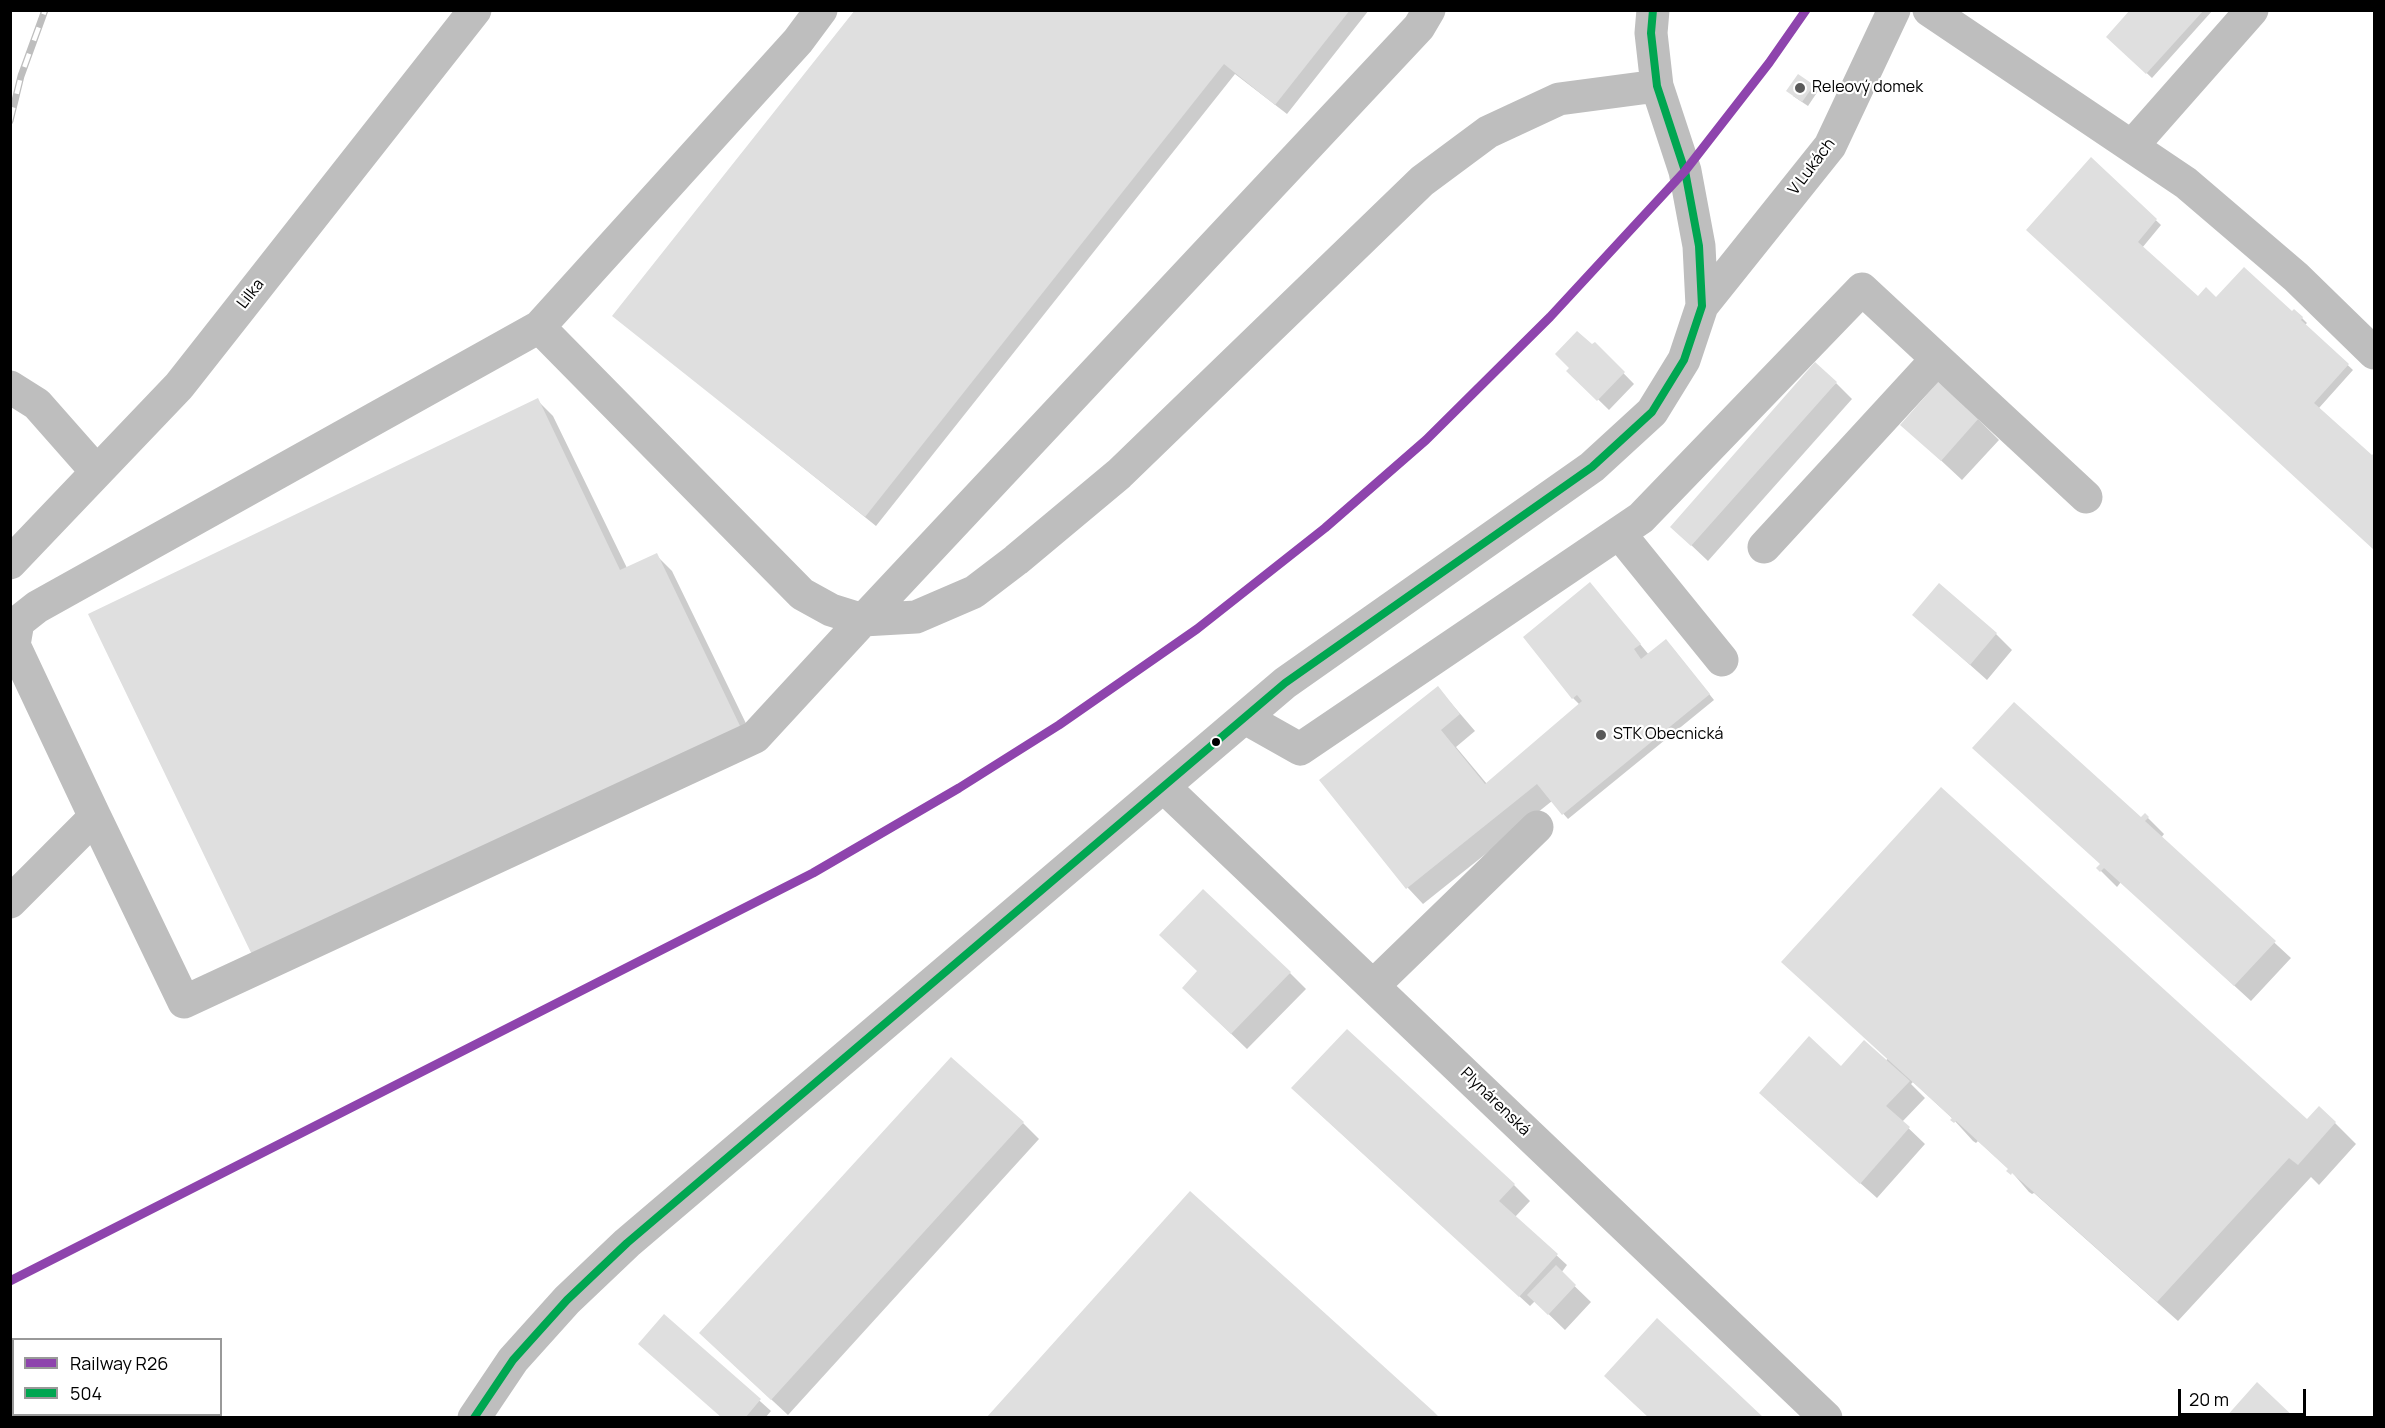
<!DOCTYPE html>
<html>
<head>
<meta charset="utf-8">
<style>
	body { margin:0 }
	#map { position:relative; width:2385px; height:1428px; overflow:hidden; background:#fff; font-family:Manrope,sans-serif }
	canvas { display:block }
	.frame { position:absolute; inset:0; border:12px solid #000; pointer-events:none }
	.legend { position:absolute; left:12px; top:1338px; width:210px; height:78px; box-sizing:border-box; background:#fff; border:2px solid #999; margin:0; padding:8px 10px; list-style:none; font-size:18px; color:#000 }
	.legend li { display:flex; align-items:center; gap:12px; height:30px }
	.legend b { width:30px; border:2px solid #999 }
	.scale { position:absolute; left:2178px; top:1389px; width:128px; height:27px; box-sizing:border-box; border:3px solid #000; border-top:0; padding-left:8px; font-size:18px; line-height:21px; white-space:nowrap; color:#000; -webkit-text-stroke:4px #fff; paint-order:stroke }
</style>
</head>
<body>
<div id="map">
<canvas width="2385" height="1428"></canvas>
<div class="frame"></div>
<ul class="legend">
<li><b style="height:8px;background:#8e44ad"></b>Railway R26</li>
<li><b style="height:8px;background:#00a651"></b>504</li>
</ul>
<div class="scale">20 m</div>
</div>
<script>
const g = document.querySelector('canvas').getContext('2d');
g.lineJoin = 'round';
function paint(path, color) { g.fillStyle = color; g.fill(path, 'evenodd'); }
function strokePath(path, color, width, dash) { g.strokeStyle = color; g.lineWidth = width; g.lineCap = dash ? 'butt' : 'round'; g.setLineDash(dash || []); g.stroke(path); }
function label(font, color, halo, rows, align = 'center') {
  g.font = font + ' Manrope,sans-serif'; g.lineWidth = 4.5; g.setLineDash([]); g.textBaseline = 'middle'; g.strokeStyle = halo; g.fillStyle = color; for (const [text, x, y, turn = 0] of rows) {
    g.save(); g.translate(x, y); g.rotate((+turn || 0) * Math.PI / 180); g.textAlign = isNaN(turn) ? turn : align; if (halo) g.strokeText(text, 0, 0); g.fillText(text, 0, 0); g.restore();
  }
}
paint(new Path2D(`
	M857,10H1369L1287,114L1235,74L876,526L614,316Z
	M2132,10H2213L2152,78L2108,37Z
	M1813,86L1818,91L1808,106L1793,96Z
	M2091,159L2161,225L2142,248L2198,298L2216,299L2292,313L2302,318L2307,323L2305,325L2353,370L2319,408L2372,457L2374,455V548L2033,235Z
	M1595,344L1634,384L1609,410L1569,371Z
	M1836,383L1852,399L1708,561L1672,527Z
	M537,400L553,416L627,568L656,555L672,571L756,744L272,977Z
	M1978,419L1999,440L1962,480L1903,425Z
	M1600,595L1649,655L1671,646L1714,700L1568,819L1552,801L1423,904L1408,888L1321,780L1438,688L1475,731L1456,747L1487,784L1580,705L1573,698Z
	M1914,615L1996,634L2012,650L1987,680Z
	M2145,815L2164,834L2161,838L2291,958L2251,1001L2121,882L2117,887L2098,868Z
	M1290,973L1306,989L1247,1049L1200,1004Z
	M1887,1059L2307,1122L2320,1108L2356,1144L2319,1185L2311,1177L2178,1321L2034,1193L2032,1194L2029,1192L2010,1170L1978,1141L1976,1143L1973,1141L1953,1119L1913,1082L1911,1084L1925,1098L1902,1122L1925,1144L1877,1198L1777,1109L1841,1068L1886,1061Z
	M1309,1104L1514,1185L1530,1201L1515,1217L1567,1265L1561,1273L1591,1302L1565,1330L1535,1301L1530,1306Z
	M1023,1123L1039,1139L788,1415L717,1349Z
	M665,1316L771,1411L765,1418H723Z`), '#0003');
paint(new Path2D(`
	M855,10H1350L1275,105L1224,64L865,517L612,316Z
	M2130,10H2204L2146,74L2106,37Z
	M1798,74L1814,85L1802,102L1786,91Z
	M2091,157L2157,219L2138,242L2198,296L2206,287L2216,297L2244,267L2292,311L2294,309L2303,317L2301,320L2349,364L2314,403L2372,455L2374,453V550L2026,230Z
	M1577,331L1592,344L1595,342L1625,372L1597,401L1566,371L1569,368L1555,354Z
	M1815,362L1837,382L1691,546L1670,527Z
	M1938,382L1979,418L1941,461L1900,425Z
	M538,398L620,570L657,553L741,728L255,961L88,614Z
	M1590,582L1641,644L1634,649L1641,659L1666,639L1710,694L1562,815L1537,784L1406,889L1319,780L1438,686L1460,714L1441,730L1485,784L1582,701L1577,695L1572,699L1523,637Z
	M1939,583L1997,633L1970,665L1912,615Z
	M2014,702L2141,817L2145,813L2149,817L2145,821L2276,941L2234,986L2104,868L2100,872L2096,868L2100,864L1972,748Z
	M1941,787L2307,1119L2319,1106L2336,1122L2298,1165L2289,1158L2157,1302L2012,1173L2011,1175L2006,1171L2008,1169L1956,1121L1954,1123L1950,1120L1952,1118L1781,962Z
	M1203,889L1291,972L1231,1034L1182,988L1197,971L1159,935Z
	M1347,1029L1515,1184L1499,1201L1558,1254L1519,1297L1291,1088Z
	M1809,1036L1841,1066L1864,1040L1910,1081L1886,1106L1910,1127L1860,1184L1759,1093Z
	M951,1057L1024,1122L771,1400L699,1333Z
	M1190,1191L1433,1411L1440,1418H986Z
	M1556,1265L1576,1285L1548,1315L1527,1295Z
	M664,1314L761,1399L745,1418H722L638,1344Z
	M1657,1318L1729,1385L1764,1418H1649L1604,1376Z
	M2257,1382L2295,1418H2225Z`), '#dfdfdf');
strokePath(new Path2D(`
	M1929,10L2186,183L2296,277L2374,353
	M2132,146L2252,10
	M1702,306L1830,146L1894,10
	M539,327L802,594L831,610L863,620L1419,27L1429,10
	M10,387L37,404L97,472
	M1619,533L1722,660
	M1764,547L1937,359
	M10,563L179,386L475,10
	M1245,718L1300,749L1641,518L1862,289L2086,497
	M1165,788L1826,1418
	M95,817L184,1002L755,737L863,620L916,617L974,592L1016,560L1119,474L1422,181L1488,132L1559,99L1657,86
	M10,902L95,817L14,645L18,622L37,607L539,327L798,41L821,10
	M1373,986L1537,827
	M45,1414L46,1418
	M474,1418L513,1360L567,1300L627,1243L1285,683L1592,467L1652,412L1684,360L1702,306L1699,246L1685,171L1657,86L1651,33L1653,10`), '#bebebe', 33);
const rail = new Path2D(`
	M10,121L21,76L45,10`);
strokePath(rail, '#bebebe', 7);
strokePath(rail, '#fff', 4.5, [14]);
strokePath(new Path2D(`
	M474,1418L513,1360L567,1300L627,1243L1285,683L1592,467L1652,412L1684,360L1702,306L1699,246L1685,171L1657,86L1651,33L1653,10`), '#00a651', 8);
strokePath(new Path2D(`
	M10,1281L813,873L959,788L1059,725L1197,629L1325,528L1426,440L1550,317L1685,171L1769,63L1806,10`), '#8e44ad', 9);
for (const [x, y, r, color] of [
	[1800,88,6,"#595959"],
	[1601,735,6,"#595959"],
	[1216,742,5,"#000"]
]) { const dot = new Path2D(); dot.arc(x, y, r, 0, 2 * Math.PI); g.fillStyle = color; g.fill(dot); strokePath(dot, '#fff', 2); }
label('16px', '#000', '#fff', [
	["Releový domek",1812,88],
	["STK Obecnická",1613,735]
], 'left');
label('16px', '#000', '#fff', [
	["V Lukách",1812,167,-53],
	["Lilka",251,294,-52],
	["Plynárenská",1495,1102,44]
]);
</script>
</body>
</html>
